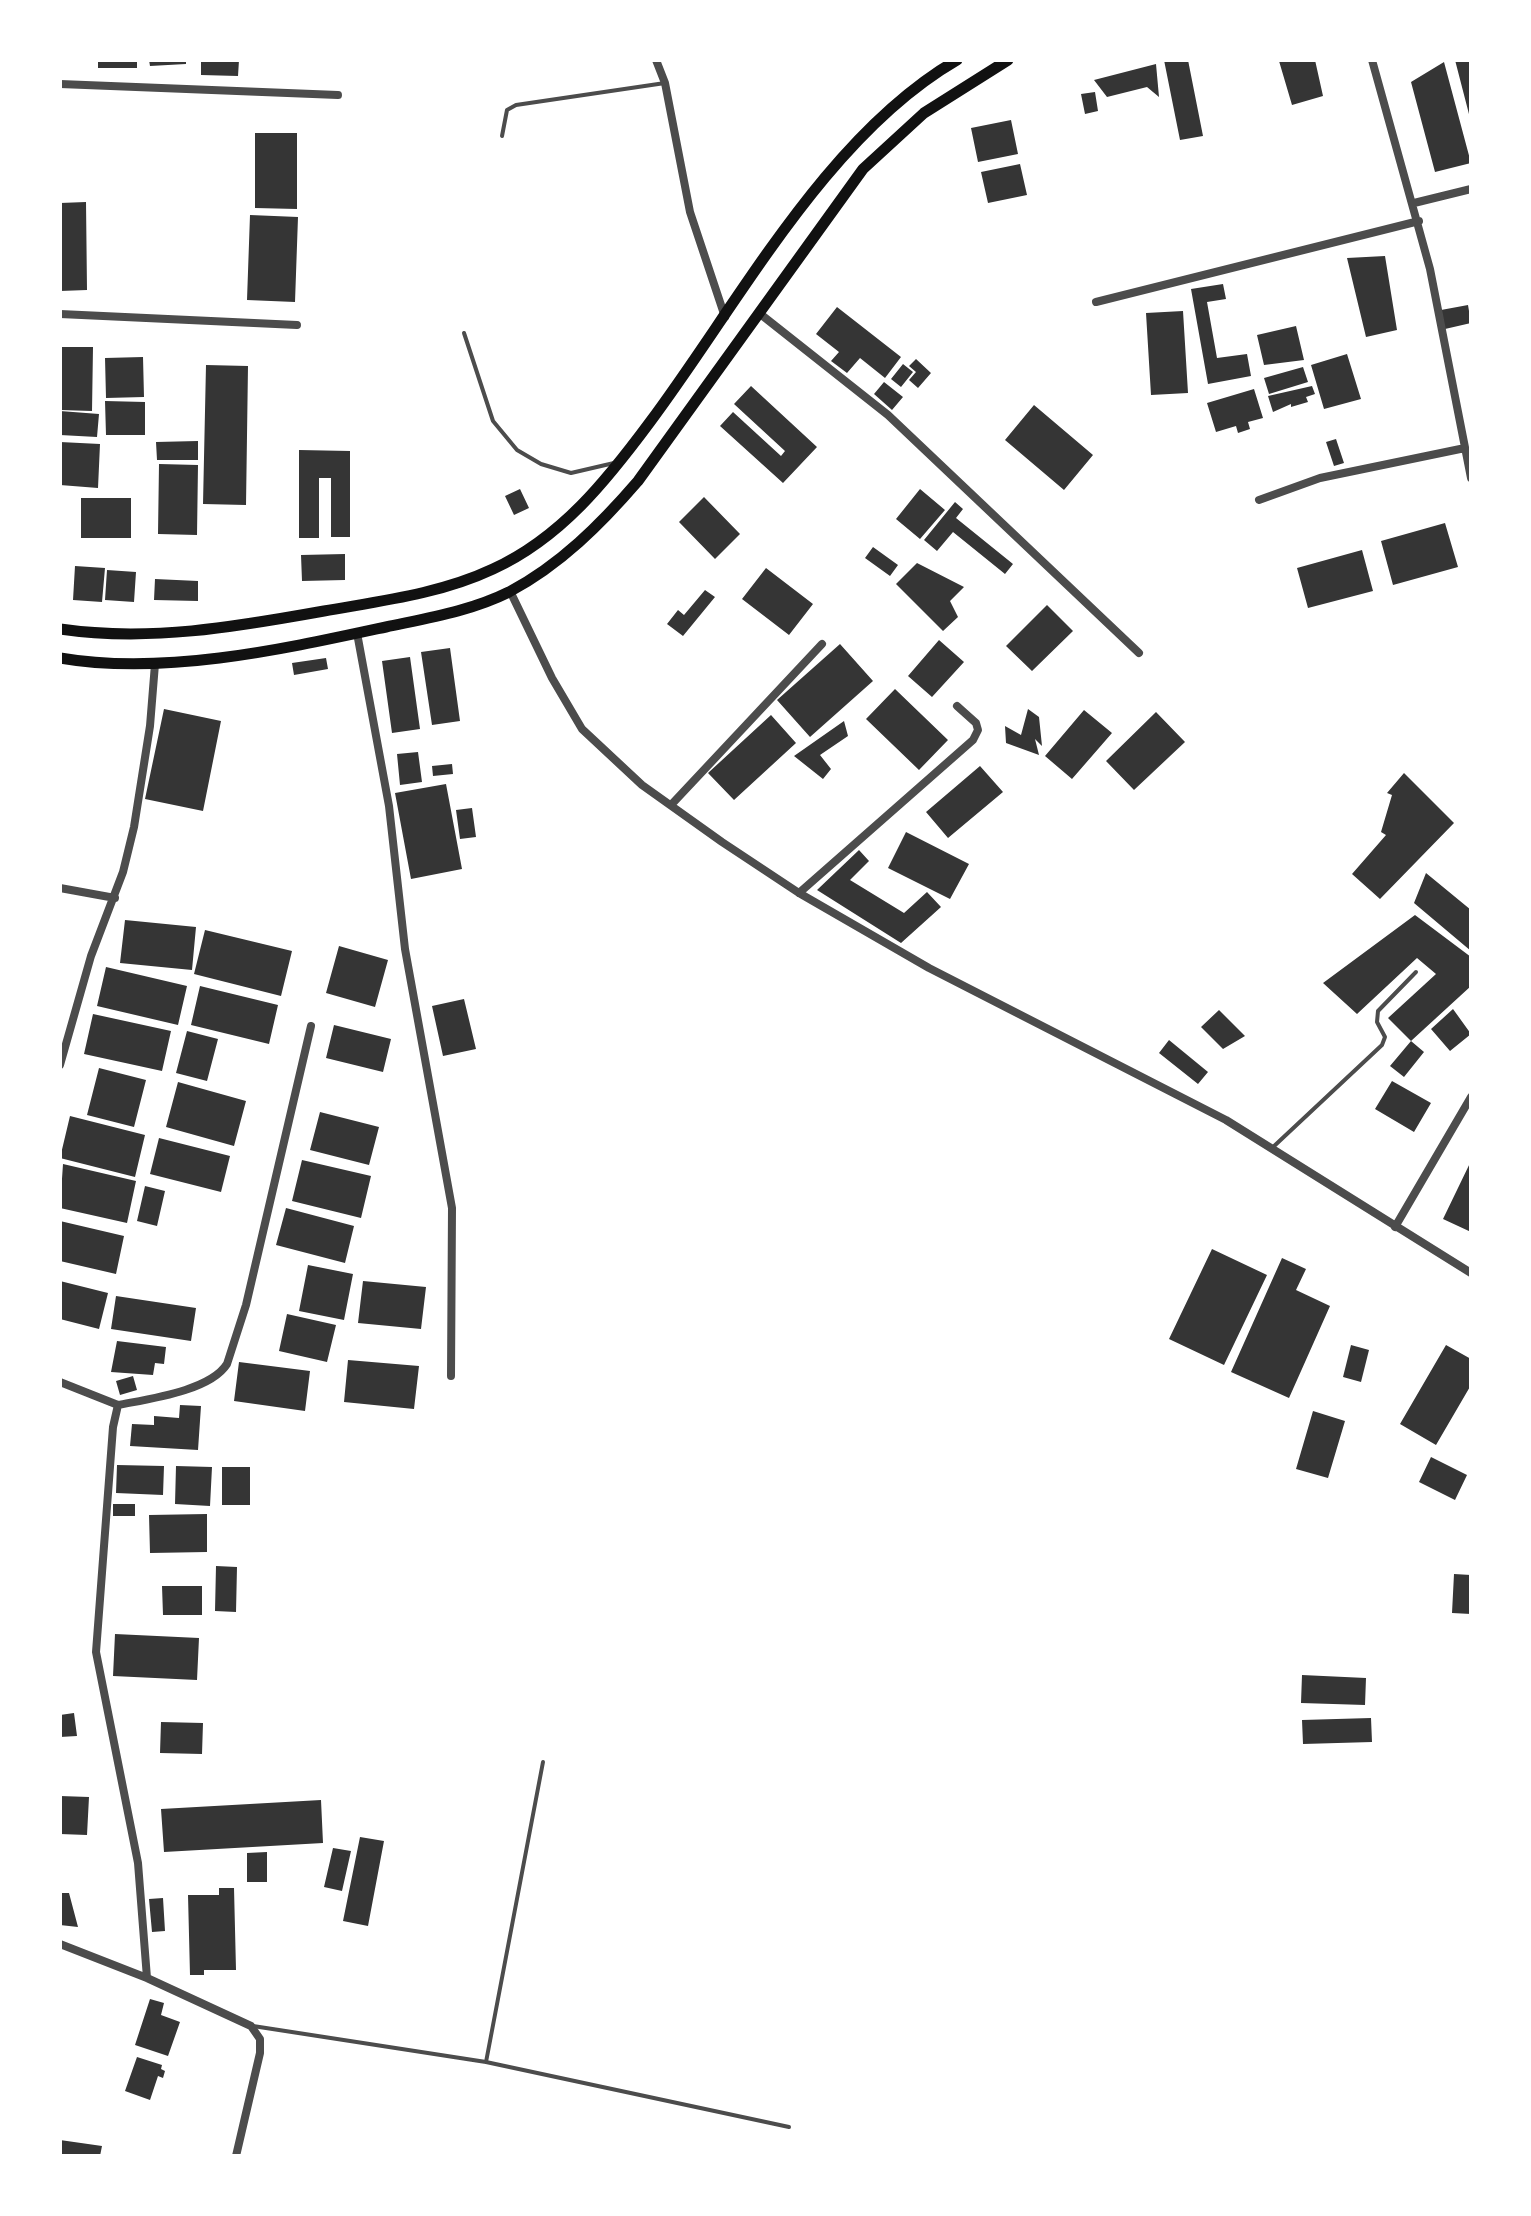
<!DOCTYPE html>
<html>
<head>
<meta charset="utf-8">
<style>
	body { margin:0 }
	#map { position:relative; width:1531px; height:2216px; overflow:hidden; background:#fff; font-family:"Varela Round",sans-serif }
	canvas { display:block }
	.frame { position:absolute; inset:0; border:62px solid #fff; pointer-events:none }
</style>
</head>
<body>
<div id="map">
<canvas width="1531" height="2216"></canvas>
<div class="frame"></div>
</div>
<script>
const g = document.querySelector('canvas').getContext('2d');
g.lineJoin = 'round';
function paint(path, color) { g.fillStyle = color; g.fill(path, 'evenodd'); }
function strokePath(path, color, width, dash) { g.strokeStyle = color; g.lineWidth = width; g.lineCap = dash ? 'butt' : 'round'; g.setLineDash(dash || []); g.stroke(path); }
paint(new Path2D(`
	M98,60H137V68H98Z
	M149,60H186V64L150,66Z
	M201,60H239L238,76L201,75Z
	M1164,60H1188L1203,136L1180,140Z
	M1315,60L1323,96L1292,105L1279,61Z
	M1455,60H1471V118H1470Z
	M1444,62L1471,163L1435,172L1411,82Z
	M1156,64L1159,97L1147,87L1107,97L1094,80Z
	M1095,92L1098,111L1085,114L1081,94Z
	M1011,120L1018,154L978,162L971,128Z
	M255,133H297V209L255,208Z
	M1020,164L1027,195L988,203L981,172Z
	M86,202L87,290L60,291V203Z
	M250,215L298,217L295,302L247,300Z
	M1385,256L1397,330L1366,337L1347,258Z
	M1223,284L1226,299L1207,302L1217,358L1247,354L1251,376L1208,384L1191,289Z
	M1468,305L1471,323L1445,329L1441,310Z
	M837,307L901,357L885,378L860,358L847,373L831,361L839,352L816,334Z
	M1183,311L1188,393L1151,395L1146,313Z
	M1296,326L1304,360L1264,365L1257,335Z
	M60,347H93L92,411L60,410Z
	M1347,354L1361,399L1324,409L1311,365Z
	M143,357L144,397L106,398L105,358Z
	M916,359L931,373L918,388L909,380L916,372L909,366Z
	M903,364L913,372L901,387L891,379Z
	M206,365L248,366L246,505L203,504Z
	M1303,367L1308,382L1269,394L1264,378Z
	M884,382L903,397L892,410L874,394Z
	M751,386L817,447L783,483L720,426L733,412L781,456L785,451L734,404Z
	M1312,386L1315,394L1306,397L1308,402L1291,407V404L1273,412L1268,396Z
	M1254,389L1263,418L1248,422L1250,429L1238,433L1236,426L1216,432L1207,403Z
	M105,401L145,402V435H106Z
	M1034,405L1093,455L1064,490L1005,440Z
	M60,411L99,414L97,437L60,435Z
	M1336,439L1344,463L1334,466L1326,442Z
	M198,441V460H157L156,442Z
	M60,442L100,444L98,488L60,485Z
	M299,450L350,451V537H331V478H319V538H299Z
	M159,464L198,465L197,535L158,534Z
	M520,489L529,508L514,515L505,496Z
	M920,489L945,510L920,539L896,519Z
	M704,497L740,534L715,559L679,522Z
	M81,498H131V538H81Z
	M955,502L963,509L956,518L1013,564L1005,574L953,532L937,551L924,540Z
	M1445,523L1458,567L1393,585L1381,541Z
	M873,547L898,565L890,576L865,558Z
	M1362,550L1373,591L1308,608L1297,568Z
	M345,554V580L302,581L301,555Z
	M917,563L964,587L950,601L958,617L943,631L896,584Z
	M75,566L105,568L102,602L73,600Z
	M766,568L813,604L789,635L742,599Z
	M107,570L136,572L134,602L105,600Z
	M155,579L198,581V601L154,600Z
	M705,590L715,597L683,636L667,624L678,610L684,615Z
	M1047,605L1073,631L1032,671L1006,646Z
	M939,640L964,662L932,697L908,676Z
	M840,644L873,681L810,737L777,700Z
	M450,648L460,721L432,725L421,652Z
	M410,657L420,729L392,733L382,661Z
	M326,658L328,669L294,675L292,663Z
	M895,689L948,740L919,770L866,719Z
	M164,709L221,721L203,811L145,799Z
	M1028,709L1039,717L1042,746L1035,739L1039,755L1006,743L1005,726L1021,735Z
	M1084,710L1112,733L1072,779L1045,756Z
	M1156,712L1185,742L1134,790L1106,761Z
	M771,715L796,743L734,800L708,773Z
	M844,721L848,736L820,755L831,769L823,779L794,756Z
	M418,752L422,782L400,785L397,754Z
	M452,764L453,774L433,776L432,766Z
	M980,766L1003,792L948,838L926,812Z
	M1404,773L1454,823L1380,899L1352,874L1386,835L1381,832L1392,795L1387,793Z
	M446,784L462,869L411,879L395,793Z
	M472,808L476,837L460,839L456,810Z
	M906,832L969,864L950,899L888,868Z
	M859,850L869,861L850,880L904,913L927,892L941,907L901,943L817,890Z
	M1426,873L1471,910V951L1414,903Z
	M1415,915L1471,957V986L1411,1041L1388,1018L1436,974L1417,958L1357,1014L1323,983Z
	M125,920L196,927L192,970L120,963Z
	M205,930L292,951L281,996L194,974Z
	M339,946L388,960L375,1007L326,993Z
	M106,967L187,986L178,1025L97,1006Z
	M200,986L278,1005L269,1044L191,1025Z
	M464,999L476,1049L443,1056L432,1006Z
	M1453,1009L1471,1034L1450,1051L1431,1029Z
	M1219,1010L1245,1036L1223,1049L1201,1027Z
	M93,1014L171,1031L162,1071L84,1054Z
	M334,1025L391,1039L383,1072L326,1058Z
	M187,1031L218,1039L207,1081L176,1073Z
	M1169,1040L1208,1072L1198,1084L1159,1053Z
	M1411,1041L1424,1052L1404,1077L1390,1066Z
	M99,1068L146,1080L134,1127L87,1115Z
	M1392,1081L1431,1103L1414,1132L1375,1109Z
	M178,1082L246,1101L234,1146L166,1127Z
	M320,1112L379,1127L369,1165L310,1150Z
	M70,1116L145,1135L135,1177L60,1158Z
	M159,1138L230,1156L221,1192L150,1174Z
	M302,1160L371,1176L361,1218L292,1201Z
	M1471,1161V1232L1443,1219Z
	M63,1164L136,1181L127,1223L60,1208Z
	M145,1186L165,1191L157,1226L137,1221Z
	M286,1208L354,1226L345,1263L276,1245Z
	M60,1221L124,1236L116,1274L60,1261Z
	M1212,1249L1267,1275L1224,1365L1169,1339Z
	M1282,1258L1306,1269L1296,1290L1330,1306L1289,1398L1231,1372Z
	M308,1265L353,1274L344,1320L299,1311Z
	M60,1281L108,1293L99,1329L60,1319Z
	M363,1281L426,1287L421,1329L358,1323Z
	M116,1296L196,1308L191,1341L111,1329Z
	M287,1314L336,1325L327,1362L279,1351Z
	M117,1341L166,1347L164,1364L155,1363L153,1375L111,1372Z
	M1351,1345L1369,1350L1361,1382L1343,1377Z
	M1446,1345L1471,1359V1385L1436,1445L1400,1424Z
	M348,1360L419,1366L414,1409L344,1402Z
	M239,1362L310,1371L305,1411L234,1401Z
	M133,1376L137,1390L120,1395L116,1381Z
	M180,1405L201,1406L198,1450L130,1446L132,1424L154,1425V1416L179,1418Z
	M1313,1411L1345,1421L1328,1478L1296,1469Z
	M1431,1457L1467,1475L1455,1500L1419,1482Z
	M117,1465L164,1466L163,1495L116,1493Z
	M176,1466L212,1467L210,1506L175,1504Z
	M222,1467H250V1505H222Z
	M113,1504H135V1516H113Z
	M207,1514V1552L150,1553L149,1515Z
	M216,1566L237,1567L236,1612L215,1611Z
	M1454,1574L1471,1575V1614L1452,1613Z
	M162,1586H202V1615H163Z
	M115,1634L199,1638L197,1680L113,1676Z
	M1302,1675L1366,1678L1365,1705L1301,1703Z
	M74,1713L77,1736L60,1737V1715Z
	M1371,1718L1372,1742L1303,1744L1302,1720Z
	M161,1722L203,1723L202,1754L160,1753Z
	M60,1796L89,1797L87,1835L60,1834Z
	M321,1800L323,1843L164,1852L161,1809Z
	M360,1837L384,1841L368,1926L343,1921Z
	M333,1848L351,1851L342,1891L324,1887Z
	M267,1852V1882H247V1853Z
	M219,1888H234L236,1970H204V1975H190L188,1895H219Z
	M60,1893H69L78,1927L60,1925Z
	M163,1898L165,1931L152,1932L149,1899Z
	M150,1999L164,2003L161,2015L180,2022L168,2056L135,2045Z
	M137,2057L162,2065L161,2069L165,2071L163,2078L158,2076L150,2100L125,2091Z
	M60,2140L102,2146L100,2156H60Z`), '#353535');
strokePath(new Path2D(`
	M502,136L507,110L516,105L665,83
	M464,333L493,421L517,450L541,464L571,473L614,463
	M1272,1148L1382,1045L1385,1037L1377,1022L1378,1011L1416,972
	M253,2026L486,2062L789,2127
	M486,2062L543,1762`), '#4c4c4c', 4);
strokePath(new Path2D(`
	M656,60L665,83L690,212L725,317
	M1372,60L1430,269L1471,478
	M60,84L338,95
	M1414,203L1471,189
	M1096,302L1419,221
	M759,313L888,415L1139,653
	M60,314L297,325
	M1259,500L1320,478L1465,448
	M510,591L552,678L582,729L642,785L722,842L799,893L929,968L1226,1120L1471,1273
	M357,633L389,806L405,949L452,1208L451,1376
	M671,805L822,644
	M60,888L115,898
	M799,893L973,740L978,730L976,723L957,706
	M60,1065L91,956L123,872L134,827L150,726L155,664
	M1395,1227L1471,1097
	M60,1382L118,1405L113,1427L96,1652L138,1863L147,1978
	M118,1405C148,1399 210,1391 227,1364L246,1305L311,1026
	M60,1944L147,1978L251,2026L260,2039V2053L236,2156`), '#4c4c4c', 8);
strokePath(new Path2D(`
	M60,629C149,642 235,627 324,611C380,601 440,594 493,569C561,538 607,480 650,422C739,303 826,136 957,60
	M60,658C164,676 284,649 386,627C428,618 471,611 509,592C560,565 601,524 638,481L863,169L924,113L1008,60`), '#111', 11);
</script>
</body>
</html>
